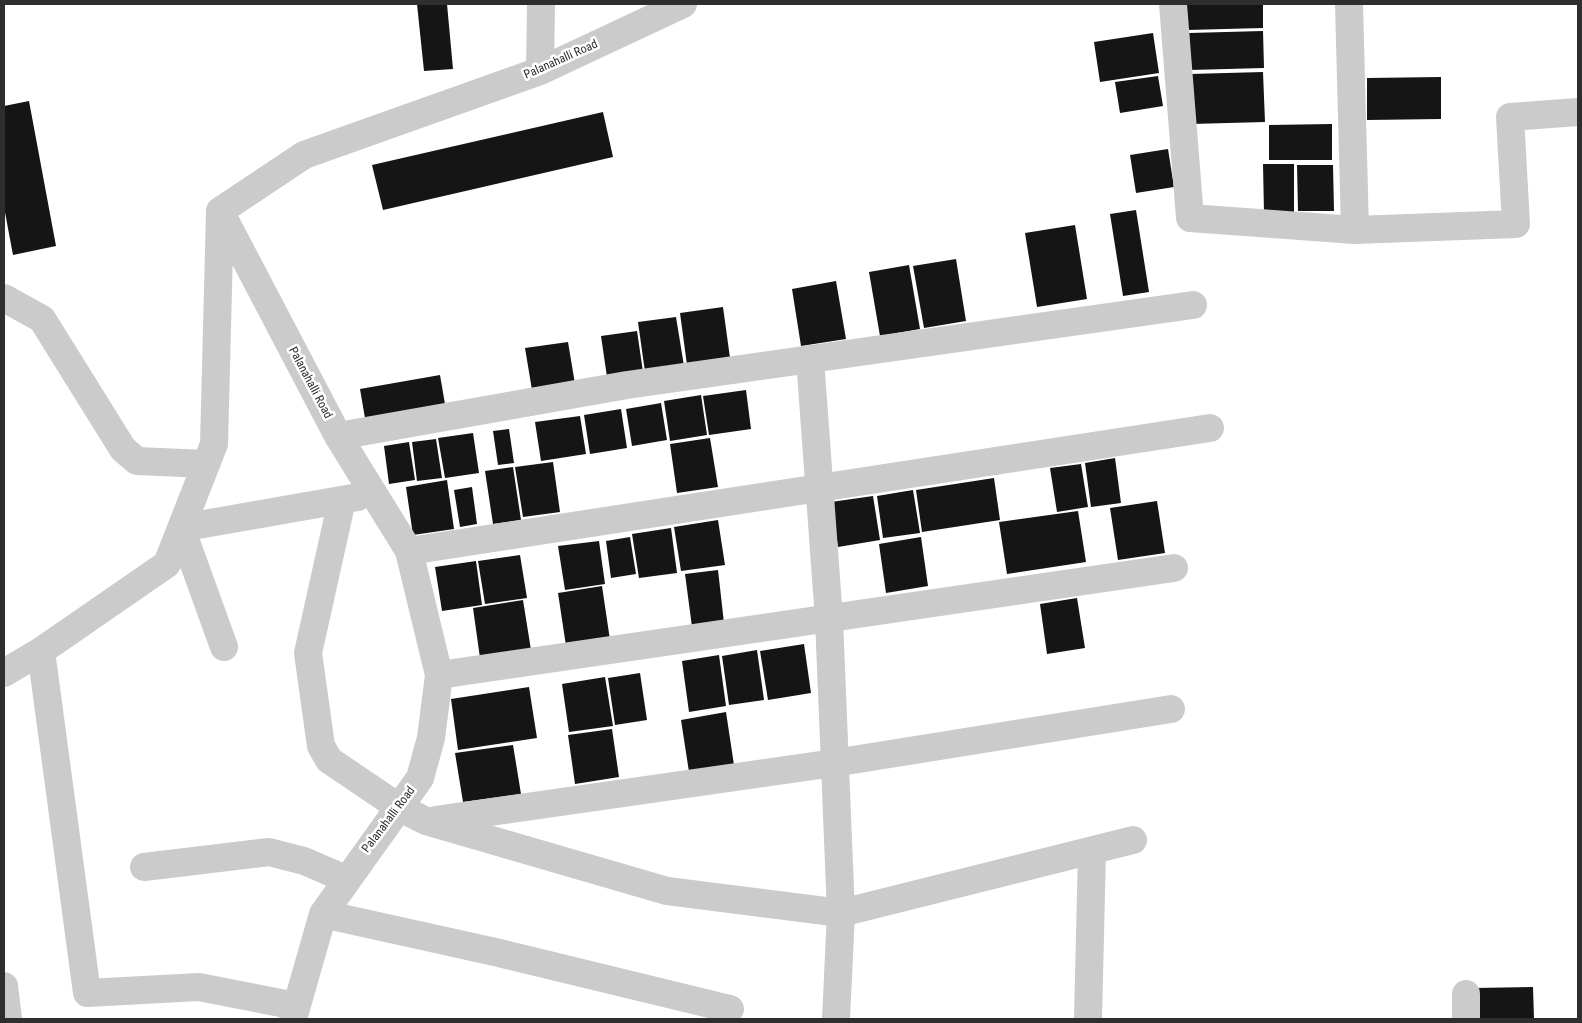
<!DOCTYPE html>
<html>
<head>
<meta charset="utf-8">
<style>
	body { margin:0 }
	#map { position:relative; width:1582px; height:1023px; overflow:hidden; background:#fff; font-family:"Roboto Condensed",sans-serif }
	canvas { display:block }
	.frame { position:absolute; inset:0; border:5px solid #2e2e2e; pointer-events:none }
</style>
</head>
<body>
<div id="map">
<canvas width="1582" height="1023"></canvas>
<div class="frame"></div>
</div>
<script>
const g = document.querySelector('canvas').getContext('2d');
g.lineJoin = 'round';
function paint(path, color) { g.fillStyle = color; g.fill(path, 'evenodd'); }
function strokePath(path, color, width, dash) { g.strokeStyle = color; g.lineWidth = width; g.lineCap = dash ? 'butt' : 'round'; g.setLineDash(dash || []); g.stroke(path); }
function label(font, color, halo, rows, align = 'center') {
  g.font = font + ' "Roboto Condensed",sans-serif'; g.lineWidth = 5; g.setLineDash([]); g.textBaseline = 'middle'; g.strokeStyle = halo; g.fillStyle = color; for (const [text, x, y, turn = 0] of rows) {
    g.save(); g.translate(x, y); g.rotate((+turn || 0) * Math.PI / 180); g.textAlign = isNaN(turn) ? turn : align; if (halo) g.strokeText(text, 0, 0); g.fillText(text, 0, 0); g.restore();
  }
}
paint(new Path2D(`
	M417,4H447L453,69L424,71Z
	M1186,4H1263V28L1187,30Z
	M1263,31L1264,68L1190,70L1189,33Z
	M1153,33L1159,73L1100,82L1094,42Z
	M1263,72L1265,122L1191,124L1190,74Z
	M1158,76L1163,106L1120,113L1115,82Z
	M1441,77V119L1367,120V78Z
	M29,101L56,246L13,255L4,207V106Z
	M603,112L613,157L383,210L372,165Z
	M1332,124V160H1269V125Z
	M1168,149L1174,187L1136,193L1130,155Z
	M1263,164H1294V212L1264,213Z
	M1297,165H1333L1334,211H1298Z
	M1136,210L1149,292L1123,296L1110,214Z
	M1075,225L1087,299L1037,307L1025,233Z
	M956,259L966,321L924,328L913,266Z
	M909,265L920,329L880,336L869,272Z
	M836,281L846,339L801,346L792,289Z
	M723,307L730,358L687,365L680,313Z
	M676,317L684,366L645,372L638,322Z
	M637,331L643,372L607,377L601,336Z
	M568,342L575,384L532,390L525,348Z
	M440,375L446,410L366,424L360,389Z
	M746,390L751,429L709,435L703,396Z
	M701,395L707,435L670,441L664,401Z
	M661,403L667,440L632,446L626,409Z
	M621,409L627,448L590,454L584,415Z
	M580,416L586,454L541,461L535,422Z
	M509,429L514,463L498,465L493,431Z
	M473,433L479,473L445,478L438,438Z
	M710,438L718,487L677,493L670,444Z
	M436,439L442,478L417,481L412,442Z
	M409,442L415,480L389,484L384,446Z
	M1115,458L1121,503L1091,507L1085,463Z
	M553,462L560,512L523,517L515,467Z
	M1081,464L1088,507L1057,512L1050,468Z
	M513,467L521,520L493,524L485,471Z
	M994,478L1000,520L922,532L916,490Z
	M447,480L454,529L413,535L406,487Z
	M472,487L477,524L460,527L454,490Z
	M913,490L920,533L883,538L877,496Z
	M873,496L880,540L838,547L831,502Z
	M1157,501L1165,553L1118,560L1110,508Z
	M1078,511L1086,562L1007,574L999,522Z
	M718,520L725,565L681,571L674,527Z
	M671,528L677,573L639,578L632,534Z
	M630,537L636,574L611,578L606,541Z
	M921,537L928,586L886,593L879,544Z
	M599,541L605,584L565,590L558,546Z
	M520,555L527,598L485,604L478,561Z
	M476,561L482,605L442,611L435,567Z
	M718,570L724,623L692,627L685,574Z
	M602,586L610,640L566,646L558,593Z
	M1077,598L1085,648L1047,654L1040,604Z
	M523,600L531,650L480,658L473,608Z
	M804,644L811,693L768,700L760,651Z
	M757,650L764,700L729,705L722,656Z
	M719,655L726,706L689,712L682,661Z
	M640,673L647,720L615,725L608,678Z
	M605,677L613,726L569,732L562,684Z
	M529,687L537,738L458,750L451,699Z
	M726,712L734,765L689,772L681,720Z
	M612,729L619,777L575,784L568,735Z
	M513,745L521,794L463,802L455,753Z
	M1533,987L1534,1019H1475V988Z`), '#151515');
strokePath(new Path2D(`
	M1173,4L1190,218L1355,230
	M1349,4L1355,230L1516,224L1510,117L1578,112
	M540,71L541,4
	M220,211L338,436L409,551L439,675L431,738L420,778L323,914L293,1019
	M220,211L304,155L540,71L683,4
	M4,298L42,319L123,449L137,461L206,464
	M810,359L829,619L841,913L1133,840
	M338,436L627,385L1193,305
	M342,500L308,653L321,746L329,760L400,808L426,821L667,891L841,913L836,1019
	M409,551L1210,428
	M224,647L181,528L358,497
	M41,651L87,993L199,987L296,1006
	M4,673L41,651L167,564L214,444L220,212
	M439,675L1174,568
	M435,820L834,763L1171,709
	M144,867L269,852L304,861L346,879
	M323,914L495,952L730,1009
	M4,986L8,1019
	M1088,1019L1092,851
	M1466,1019V994`), '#cbcbcb', 28);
label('12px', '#2e2e2e', '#fff', [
	["Palanahalli Road",561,60,-24],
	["Palanahalli Road",310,383,62],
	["Palanahalli Road",389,820,-53]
]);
</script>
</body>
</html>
